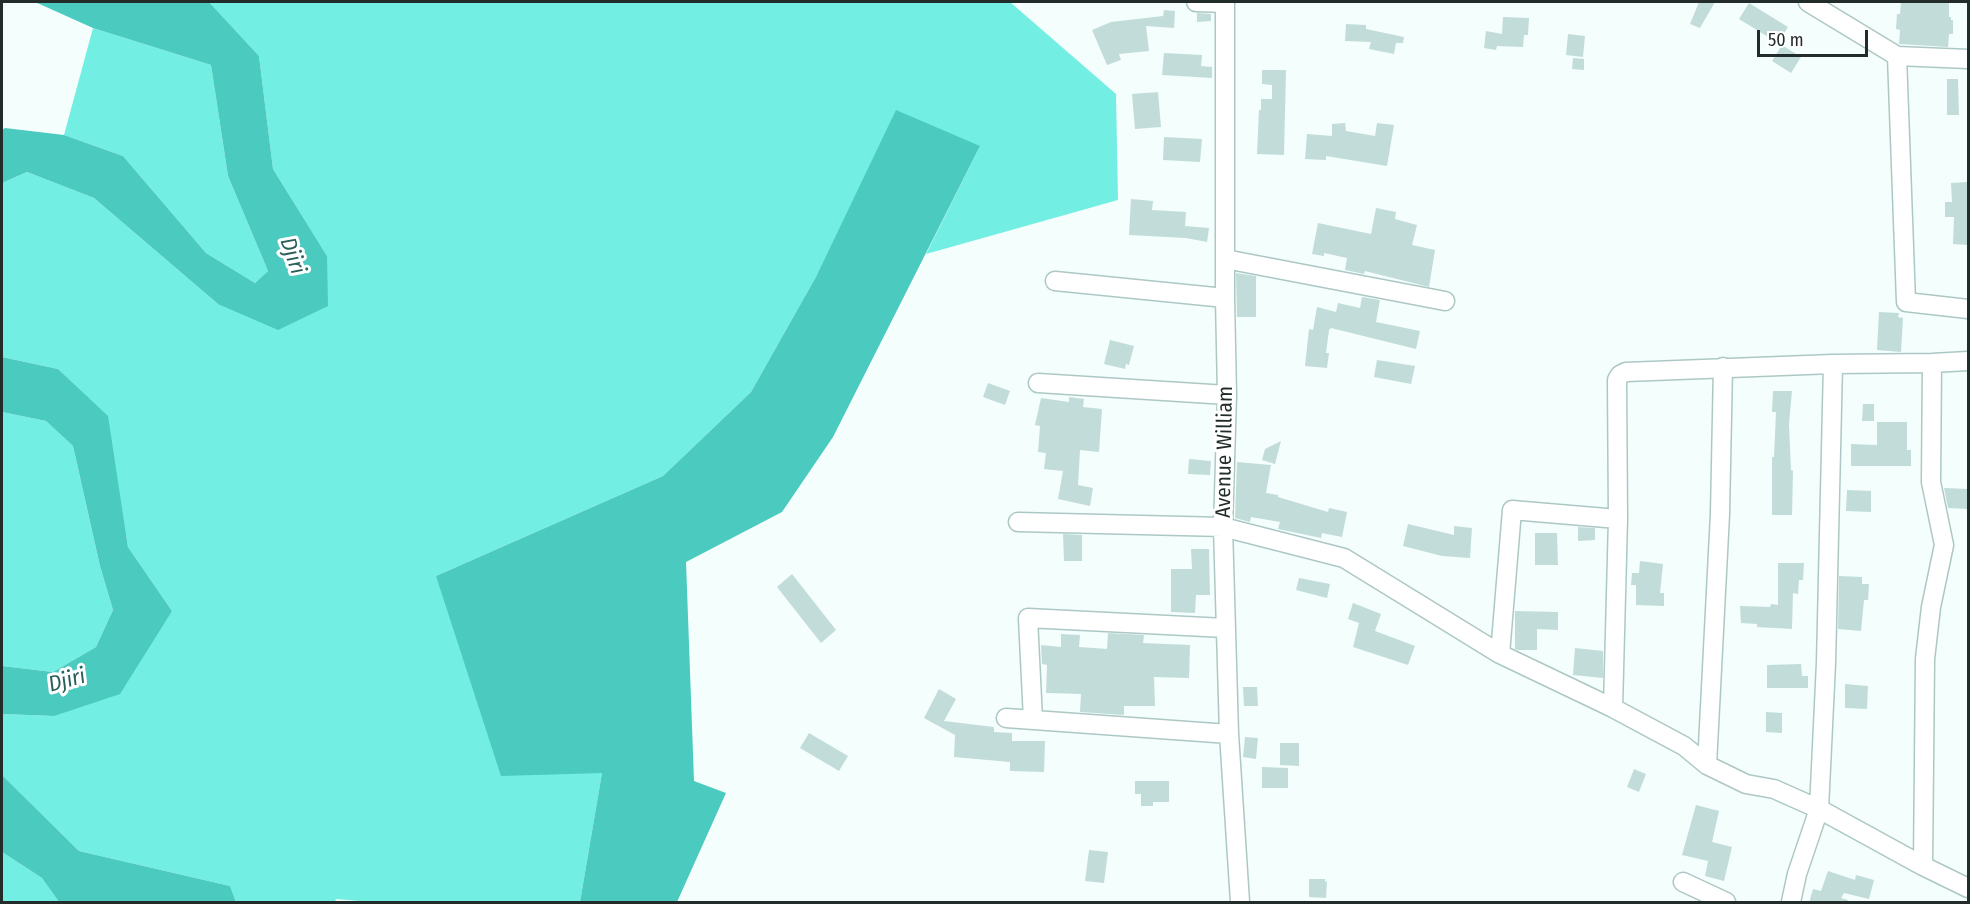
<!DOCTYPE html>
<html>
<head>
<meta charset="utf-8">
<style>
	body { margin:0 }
	#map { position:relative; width:1970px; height:904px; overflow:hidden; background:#f3fefd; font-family:"Fira Sans Condensed",sans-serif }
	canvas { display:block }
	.frame { position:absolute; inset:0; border:3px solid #222d2b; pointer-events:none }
	.scale { position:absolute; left:1757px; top:30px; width:111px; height:27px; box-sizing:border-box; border:3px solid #222d2b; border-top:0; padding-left:8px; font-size:18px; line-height:21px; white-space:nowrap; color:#222d2b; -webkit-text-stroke:4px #fff; paint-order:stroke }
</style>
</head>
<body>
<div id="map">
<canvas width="1970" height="904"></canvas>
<div class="frame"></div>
<div class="scale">50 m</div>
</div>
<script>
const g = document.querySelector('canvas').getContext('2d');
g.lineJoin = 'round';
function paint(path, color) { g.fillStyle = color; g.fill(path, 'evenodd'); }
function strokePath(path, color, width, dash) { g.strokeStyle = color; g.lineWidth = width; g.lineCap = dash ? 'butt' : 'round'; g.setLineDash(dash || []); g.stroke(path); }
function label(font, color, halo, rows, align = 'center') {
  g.font = font + ' "Fira Sans Condensed",sans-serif'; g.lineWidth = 6; g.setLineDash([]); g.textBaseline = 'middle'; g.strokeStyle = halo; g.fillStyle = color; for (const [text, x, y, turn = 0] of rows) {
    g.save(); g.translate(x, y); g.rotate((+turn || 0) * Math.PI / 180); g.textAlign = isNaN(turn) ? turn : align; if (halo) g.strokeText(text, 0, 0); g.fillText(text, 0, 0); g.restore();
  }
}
paint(new Path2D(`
	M209,2H1010L1116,94L1118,200L926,254L980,146L817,275L751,392L663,476L436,576L602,773L580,902H371L336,899L335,902H236L230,886L79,851L2,775V714L54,716L172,611L128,547L107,416L58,369L2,357V183L27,172L94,198L218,304L327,256L273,169L259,56Z
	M93,28L211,65L228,176L268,271L255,283L206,253L123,156L64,135Z
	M2,412L46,421L73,446L100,566L113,610L96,647L53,672L2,666Z
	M2,852L42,878L59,902H2Z`), '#73eee2');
paint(new Path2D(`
	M35,2H209L259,56L273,169L327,256L328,306L278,330L218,304L94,198L27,172L2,183V130L5,128L64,135L123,156L206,253L255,283L268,271L228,176L211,65L93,28Z
	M896,110L980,146L833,437L782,512L686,562L694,781L726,793L677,902H580L602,773L501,776L436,576L663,476L751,392L817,275Z
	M2,357L58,369L108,416L128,547L172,611L120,694L54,716L2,714V666L53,672L96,647L113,610L100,566L73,446L46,421L2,412Z
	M2,775L79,851L230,886L236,902H59L42,878L2,852Z`), '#4bcabf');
paint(new Path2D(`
	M1699,2H1715L1700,28L1690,24Z
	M1901,2H1949V17H1951V20H1953V34H1949L1948,47L1899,44L1900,30L1896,29L1897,14H1900Z
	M1749,3L1788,27L1778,43L1739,19Z
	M1164,10L1175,11L1174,28L1146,26L1149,51L1119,54L1121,60L1107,65L1092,30L1111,22L1163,16Z
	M1197,13L1211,14V21L1197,22Z
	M1503,17L1529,18L1528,35H1524L1523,47L1497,46L1496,50L1484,48L1486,31L1502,34Z
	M1346,24L1366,25V29L1404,37L1403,43H1396L1394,54L1369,49L1371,42L1345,41Z
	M1568,34L1585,36L1583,57L1566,55Z
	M1782,45L1801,57L1791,73L1772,61Z
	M1164,53L1202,55L1201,66L1212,67V78L1162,75Z
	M1573,58L1584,59V70L1572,69Z
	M1262,70H1286L1284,155L1257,154L1259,110H1261V99H1272V85L1262,84Z
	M1947,79H1958L1959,115H1947Z
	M1158,92L1161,127L1135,129L1132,94Z
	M1345,123L1346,131L1375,136L1377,123L1394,125L1387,166L1326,156V160L1305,159L1307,134L1332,136V124Z
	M1164,137L1202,139L1200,162L1163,160Z
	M1968,182V245L1953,244L1954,217H1945V202H1952L1951,183Z
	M1131,199L1153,201L1152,210L1186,212L1185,226L1209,228L1207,242L1186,238L1129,235Z
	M1376,208L1396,212L1395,219L1417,225L1412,245L1435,250L1429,287L1365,271L1364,274L1345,270L1347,258L1324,253V256L1312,254L1318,223L1371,234Z
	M1236,273L1256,276V317H1237Z
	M1362,297L1380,300L1376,322L1420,331L1416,349L1331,328L1329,330L1326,353H1329L1327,368L1305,366L1309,329L1313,330L1317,307L1336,312L1338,303L1360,308Z
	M1879,312L1899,313L1898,317L1903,318L1901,352L1877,350Z
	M1110,340L1134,346L1129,365L1126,364L1125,369L1104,364Z
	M1377,360L1415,366L1411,384L1374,377Z
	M988,383L1010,391L1005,405L983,397Z
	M1773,391H1792L1789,424L1791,470L1793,471L1792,515H1772V457H1774L1776,412H1772Z
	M1069,397L1084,399L1083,407L1102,409L1099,452L1080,450L1078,485L1093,488L1090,506L1058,499L1063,471L1044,469L1046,453L1038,452L1040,426L1035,425L1041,398L1069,402Z
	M1863,404H1874V421H1862Z
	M1877,422H1907V450H1911V466H1851V444L1877,445Z
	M1281,441L1275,464L1262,460L1265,449Z
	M1189,459L1211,461L1210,475L1188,474Z
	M1237,462L1271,465L1266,493L1278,495V497L1328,512L1329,508L1347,512L1342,537L1322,533L1321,538L1278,529L1280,522L1251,517L1250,522L1235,518Z
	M1944,488L1968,489V509L1948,508Z
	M1847,490L1871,491V512L1846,511Z
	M1408,524L1454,535V526L1472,528L1470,558L1442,556L1403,546Z
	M1578,527L1595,528V540L1578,541Z
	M1535,533H1557L1558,565H1535Z
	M1063,534L1082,535V561H1064Z
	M1191,549H1209L1210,595H1196L1195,613L1171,612V569H1192Z
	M1640,561L1663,564L1660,593H1664V606L1636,605V585H1631L1632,573H1639Z
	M1778,563H1804L1803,580H1799L1798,594L1793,593L1792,629L1757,627V624L1741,623L1740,606L1770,607L1771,604L1778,605Z
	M792,574L836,630L821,643L777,587Z
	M1839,576L1862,577V584H1869L1868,600H1864L1861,631L1838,629Z
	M1299,578L1330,584L1327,598L1296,590Z
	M1353,603L1381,614L1375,631L1415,646L1408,665L1353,647L1359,623L1348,619Z
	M1515,611L1558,612V630L1537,629V650H1518L1515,649Z
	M1108,633L1144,635L1143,643L1190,645L1189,678L1154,677L1155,706H1124V715L1080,712L1081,694L1046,693L1047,665L1042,664L1041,645L1061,647V634L1080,635L1079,647L1107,649Z
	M1575,648L1603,651V678L1573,675Z
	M1801,664L1802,676H1808V688H1767V665Z
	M1845,684L1868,686L1867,709L1845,708Z
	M1243,687H1257L1258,706H1244Z
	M939,689L956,699L944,721L994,727V732L1012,733V741H1045L1044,772L1010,771V762L954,757L955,735L924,718Z
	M1766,712L1782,713V733L1766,732Z
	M809,733L848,756L839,771L800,748Z
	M1245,737L1258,738L1256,759L1243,757Z
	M1280,743H1299V766L1280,765Z
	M1262,767L1288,768V788H1262Z
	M1634,769L1646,774L1639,792L1627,787Z
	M1135,781H1169V802H1153V806H1141V794H1135Z
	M1696,805L1719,811L1712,842L1732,847L1724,881L1705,876L1708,861L1682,855Z
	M1089,850L1108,852L1104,883L1085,881Z
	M1828,871L1855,880L1856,875L1874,880L1869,899L1844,893L1841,898L1848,900L1847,903H1809L1813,889L1821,891Z
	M1309,879H1325V882L1327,881L1326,898L1309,897Z`), '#c2ddd9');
const minor = new Path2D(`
	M1196,2L1225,3
	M1225,2V298L1227,395L1223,527L1229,734L1240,902
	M1808,2L1897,56L1906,302L1968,309
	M1897,56L1968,59
	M1225,259L1445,301
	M1055,281L1225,298
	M1038,383L1227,395
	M1018,522L1223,527L1344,558L1500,654L1613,708L1684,746L1707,765L1746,784L1774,789L1819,809L1923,866L1968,888
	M1500,654L1512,510L1618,519
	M1613,708L1618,519L1617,380L1620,375L1626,372L1833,364L1932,363L1968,361
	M1006,718L1229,734
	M1033,720L1028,618L1225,628
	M1707,765L1720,514L1723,367
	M1923,866L1925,659L1931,607L1944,545L1931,482L1932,363
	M1683,882L1726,902
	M1791,902L1797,874L1819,809L1826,663L1833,364`);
strokePath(minor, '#adc8c4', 21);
strokePath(minor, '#fff', 18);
label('21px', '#222d2b', '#fff', [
	["Avenue William",1225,452,-89]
]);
label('italic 22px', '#295e59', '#fff', [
	["Djiri",292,256,71],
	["Djiri",67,681,-15]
]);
</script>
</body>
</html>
